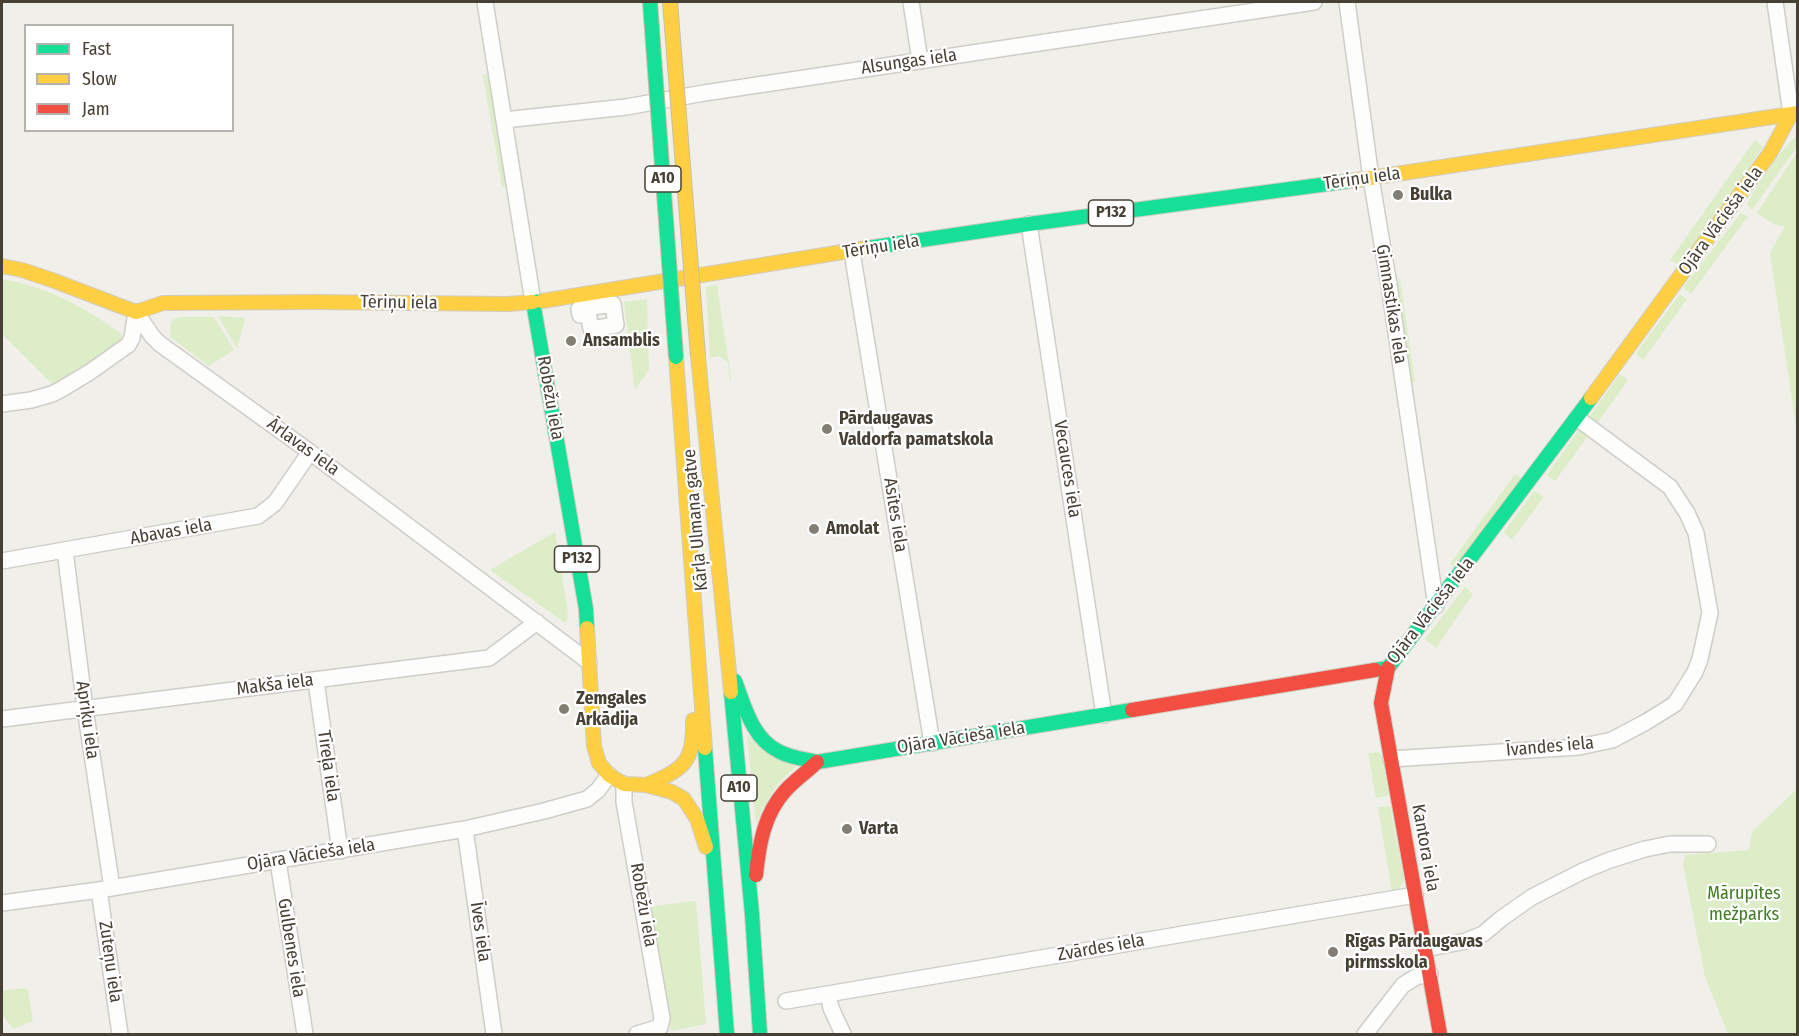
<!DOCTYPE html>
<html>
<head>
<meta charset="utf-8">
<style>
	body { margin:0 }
	#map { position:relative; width:1799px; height:1036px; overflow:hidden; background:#f0efea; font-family:"Fira Sans Condensed",sans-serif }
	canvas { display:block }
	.frame { position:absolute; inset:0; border:3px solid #474135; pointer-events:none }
	.legend { position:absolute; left:24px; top:24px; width:210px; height:108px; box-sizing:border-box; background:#fff; border:2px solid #b5b3ae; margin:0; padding:8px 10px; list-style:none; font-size:18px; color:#474135 }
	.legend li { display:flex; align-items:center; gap:12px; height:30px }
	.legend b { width:30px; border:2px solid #b5b3ae }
</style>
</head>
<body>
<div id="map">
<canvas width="1799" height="1036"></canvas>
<div class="frame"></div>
<ul class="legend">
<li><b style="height:8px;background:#16e098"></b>Fast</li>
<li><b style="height:8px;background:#ffcf43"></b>Slow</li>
<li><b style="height:8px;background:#f24e42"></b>Jam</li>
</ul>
</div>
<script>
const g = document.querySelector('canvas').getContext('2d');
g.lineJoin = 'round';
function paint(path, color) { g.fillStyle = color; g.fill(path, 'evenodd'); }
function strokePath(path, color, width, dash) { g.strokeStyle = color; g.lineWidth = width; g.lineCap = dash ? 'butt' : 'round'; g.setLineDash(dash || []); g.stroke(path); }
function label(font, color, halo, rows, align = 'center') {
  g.font = font + ' "Fira Sans Condensed",sans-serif'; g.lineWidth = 4.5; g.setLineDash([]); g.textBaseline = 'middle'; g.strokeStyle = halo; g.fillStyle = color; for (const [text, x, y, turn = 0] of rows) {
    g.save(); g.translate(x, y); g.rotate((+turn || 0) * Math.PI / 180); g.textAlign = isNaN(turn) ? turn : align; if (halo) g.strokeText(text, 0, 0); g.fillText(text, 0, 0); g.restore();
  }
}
paint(new Path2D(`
	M488,74L507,186L502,187L483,75Z
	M1797,135V147L1752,210L1747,204C1760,179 1777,155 1797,135Z
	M1755,140L1763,147L1680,266L1670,260Z
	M1797,152V433L1770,253L1785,226L1775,225L1757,213Z
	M1741,213L1748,216L1691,294L1685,289L1684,286Z
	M2,279C51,288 78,304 119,332L122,336L120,341L65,379L53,385L2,334Z
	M1397,279H1400L1415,382H1412Z
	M717,285L731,378L730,382L728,363L720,356L710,358L706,287Z
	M1680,294L1687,299L1643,360L1636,353Z
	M647,299L649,370L635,390L624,302Z
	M218,316L245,318L237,349Z
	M181,317H214L234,350L209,366L170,337L171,322L174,319Z
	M1620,374L1628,380L1596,425L1590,416Z
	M1578,431L1590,433L1555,481L1547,475Z
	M1515,474L1522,479L1458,569L1450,564Z
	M1534,491L1544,497L1512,540L1504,532Z
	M555,532L568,613L567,621L564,622L490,570Z
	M1465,587L1473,594L1436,648L1425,639Z
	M747,735L796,767C773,786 768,797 756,824Z
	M1378,752L1381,754L1389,795L1376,798L1368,753Z
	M1797,789V1034H1728L1705,977L1683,864L1685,855L1749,850L1752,832Z
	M1390,806L1404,880L1399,889L1392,893L1378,807Z
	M696,901L706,1024L671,1031L646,907Z
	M25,988L28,991L33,1021L13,1029L2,1014V991Z`), '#dcedc7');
const street = new Path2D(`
	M485,2L533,302
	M911,2L920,61
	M1347,2L1371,178L1389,285L1436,606
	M1775,2L1791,114
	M504,120L626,107L704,93L1314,2
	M1029,224L1104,715
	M852,252L932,743
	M613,304L616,325L591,329L588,313L580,315L579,309Z
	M136,312L152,336L160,344L310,452L589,662
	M2,404L31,400L52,394L60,390L90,372L128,345L132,338L136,312
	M65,551L85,708L112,888
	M2,561L258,516L275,503L310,452
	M316,681L340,851
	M2,719L489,658L537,622
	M1391,759L1579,747L1612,740L1646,722L1675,704L1695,672L1700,659L1710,613L1696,533L1687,513L1670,487L1577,418
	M624,784V802L662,1018L660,1027L637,1034
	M465,829L494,1034
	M278,861L305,1034
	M99,890L120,1034
	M2,903L99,890L465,829L544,811L587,799L598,790L609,775
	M1425,949L1466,941L1483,934L1502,918L1532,897L1583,871L1610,860L1645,849L1670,844H1708
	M828,994L831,1008L843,1034
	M786,1001L1415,895
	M1365,1034L1403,985L1416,977L1430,974`);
const fast = new Path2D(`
	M867,248L1029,224L1350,181
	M542,301L533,302L586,609L587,628
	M1375,670L1388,668L1591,398
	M735,681C745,707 752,739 780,752C792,758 805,759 817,762L1132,710
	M731,692L752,914L760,1034
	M705,748L727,1034`);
const slow = new Path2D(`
	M1350,181L1798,113
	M2,266L22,270L52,280L136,312L163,303L315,302L508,304L533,302
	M542,301L867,248
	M698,356L731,692
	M676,357L705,748
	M1591,398L1770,153L1791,114
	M587,628L594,746L599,763L609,775L624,784L646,785L672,792L684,799L697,819L706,847
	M646,785C684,769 694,763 693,720`);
const jam = new Path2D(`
	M1388,668L1381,703L1440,1034
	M1132,710L1375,670
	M756,875C759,845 764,814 785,791C795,780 807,772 817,762`);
strokePath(street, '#cecdc7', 18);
strokePath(fast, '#d0ccc0', 16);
strokePath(slow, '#d0ccc0', 16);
strokePath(jam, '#d0ccc0', 16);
strokePath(street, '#fdfdfc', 15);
strokePath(fast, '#16e098', 14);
strokePath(slow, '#ffcf43', 14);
strokePath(jam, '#f24e42', 14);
const fastBridge = new Path2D(`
	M650,2L676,357`);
const slowBridge = new Path2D(`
	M670,2L698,356`);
strokePath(fastBridge, '#cabea3', 16, []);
strokePath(slowBridge, '#cabea3', 16, []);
strokePath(fastBridge, '#16e098', 14);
strokePath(slowBridge, '#ffcf43', 14);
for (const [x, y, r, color] of [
	[1398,195,6,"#827e74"],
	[571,341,6,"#827e74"],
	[827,429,6,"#827e74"],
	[814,529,6,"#827e74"],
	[564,709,6,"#827e74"],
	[847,829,6,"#827e74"],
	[1333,952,6,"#827e74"]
]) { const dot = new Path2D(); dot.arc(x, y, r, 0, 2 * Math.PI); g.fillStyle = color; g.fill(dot); strokePath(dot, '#fff', 2); }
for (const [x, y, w] of [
	[663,179,36],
	[1111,213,45],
	[577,559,45],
	[739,788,36]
]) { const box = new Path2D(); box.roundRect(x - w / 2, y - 13, w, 26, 4.5); g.fillStyle = '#fff'; g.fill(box); strokePath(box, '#474135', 1.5); }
label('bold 16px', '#474135', null, [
	["A10",663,179],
	["P132",1111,213],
	["P132",577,559],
	["A10",739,788]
]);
label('18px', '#474135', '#fff', [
	["Alsungas iela",909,62,-8],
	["Tēriņu iela",1362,179,-8],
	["Ojāra Vācieša iela",1721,221,-54],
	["Tēriņu iela",881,247,-9],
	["Tēriņu iela",399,303,1],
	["Ģimnastikas iela",1391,304,81],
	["Robežu iela",550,398,80],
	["Ārlavas iela",303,447,36],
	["Vecauces iela",1067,469,81],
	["Asītes iela",895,515,81],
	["Kārļa Ulmaņa gatve",696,520,-95],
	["Abavas iela",171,532,-10],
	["Ojāra Vācieša iela",1431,611,-52],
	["Makša iela",275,685,-7],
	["Apriķu iela",87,720,82],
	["Ojāra Vācieša iela",961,738,-9],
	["Īvandes iela",1550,747,-5],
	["Tīreļa iela",328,766,82],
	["Kantora iela",1425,848,80],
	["Ojāra Vācieša iela",311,855,-9],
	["Robežu iela",643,905,80],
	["Īves iela",480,932,82],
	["Gulbenes iela",291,948,81],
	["Zvārdes iela",1101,948,-10],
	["Zuteņu iela",110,962,82]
]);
label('bold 18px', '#474135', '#fff', [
	["Bulka",1410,195],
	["Ansamblis",583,341],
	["Pārdaugavas",839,419],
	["Valdorfa pamatskola",839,440],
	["Amolat",826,529],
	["Zemgales",576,699],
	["Arkādija",576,720],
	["Varta",859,829],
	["Rīgas Pārdaugavas",1345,942],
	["pirmsskola",1345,963]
], 'left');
label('18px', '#417d24', '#fff', [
	["Mārupītes",1744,894],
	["mežparks",1744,915]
]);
</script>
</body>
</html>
